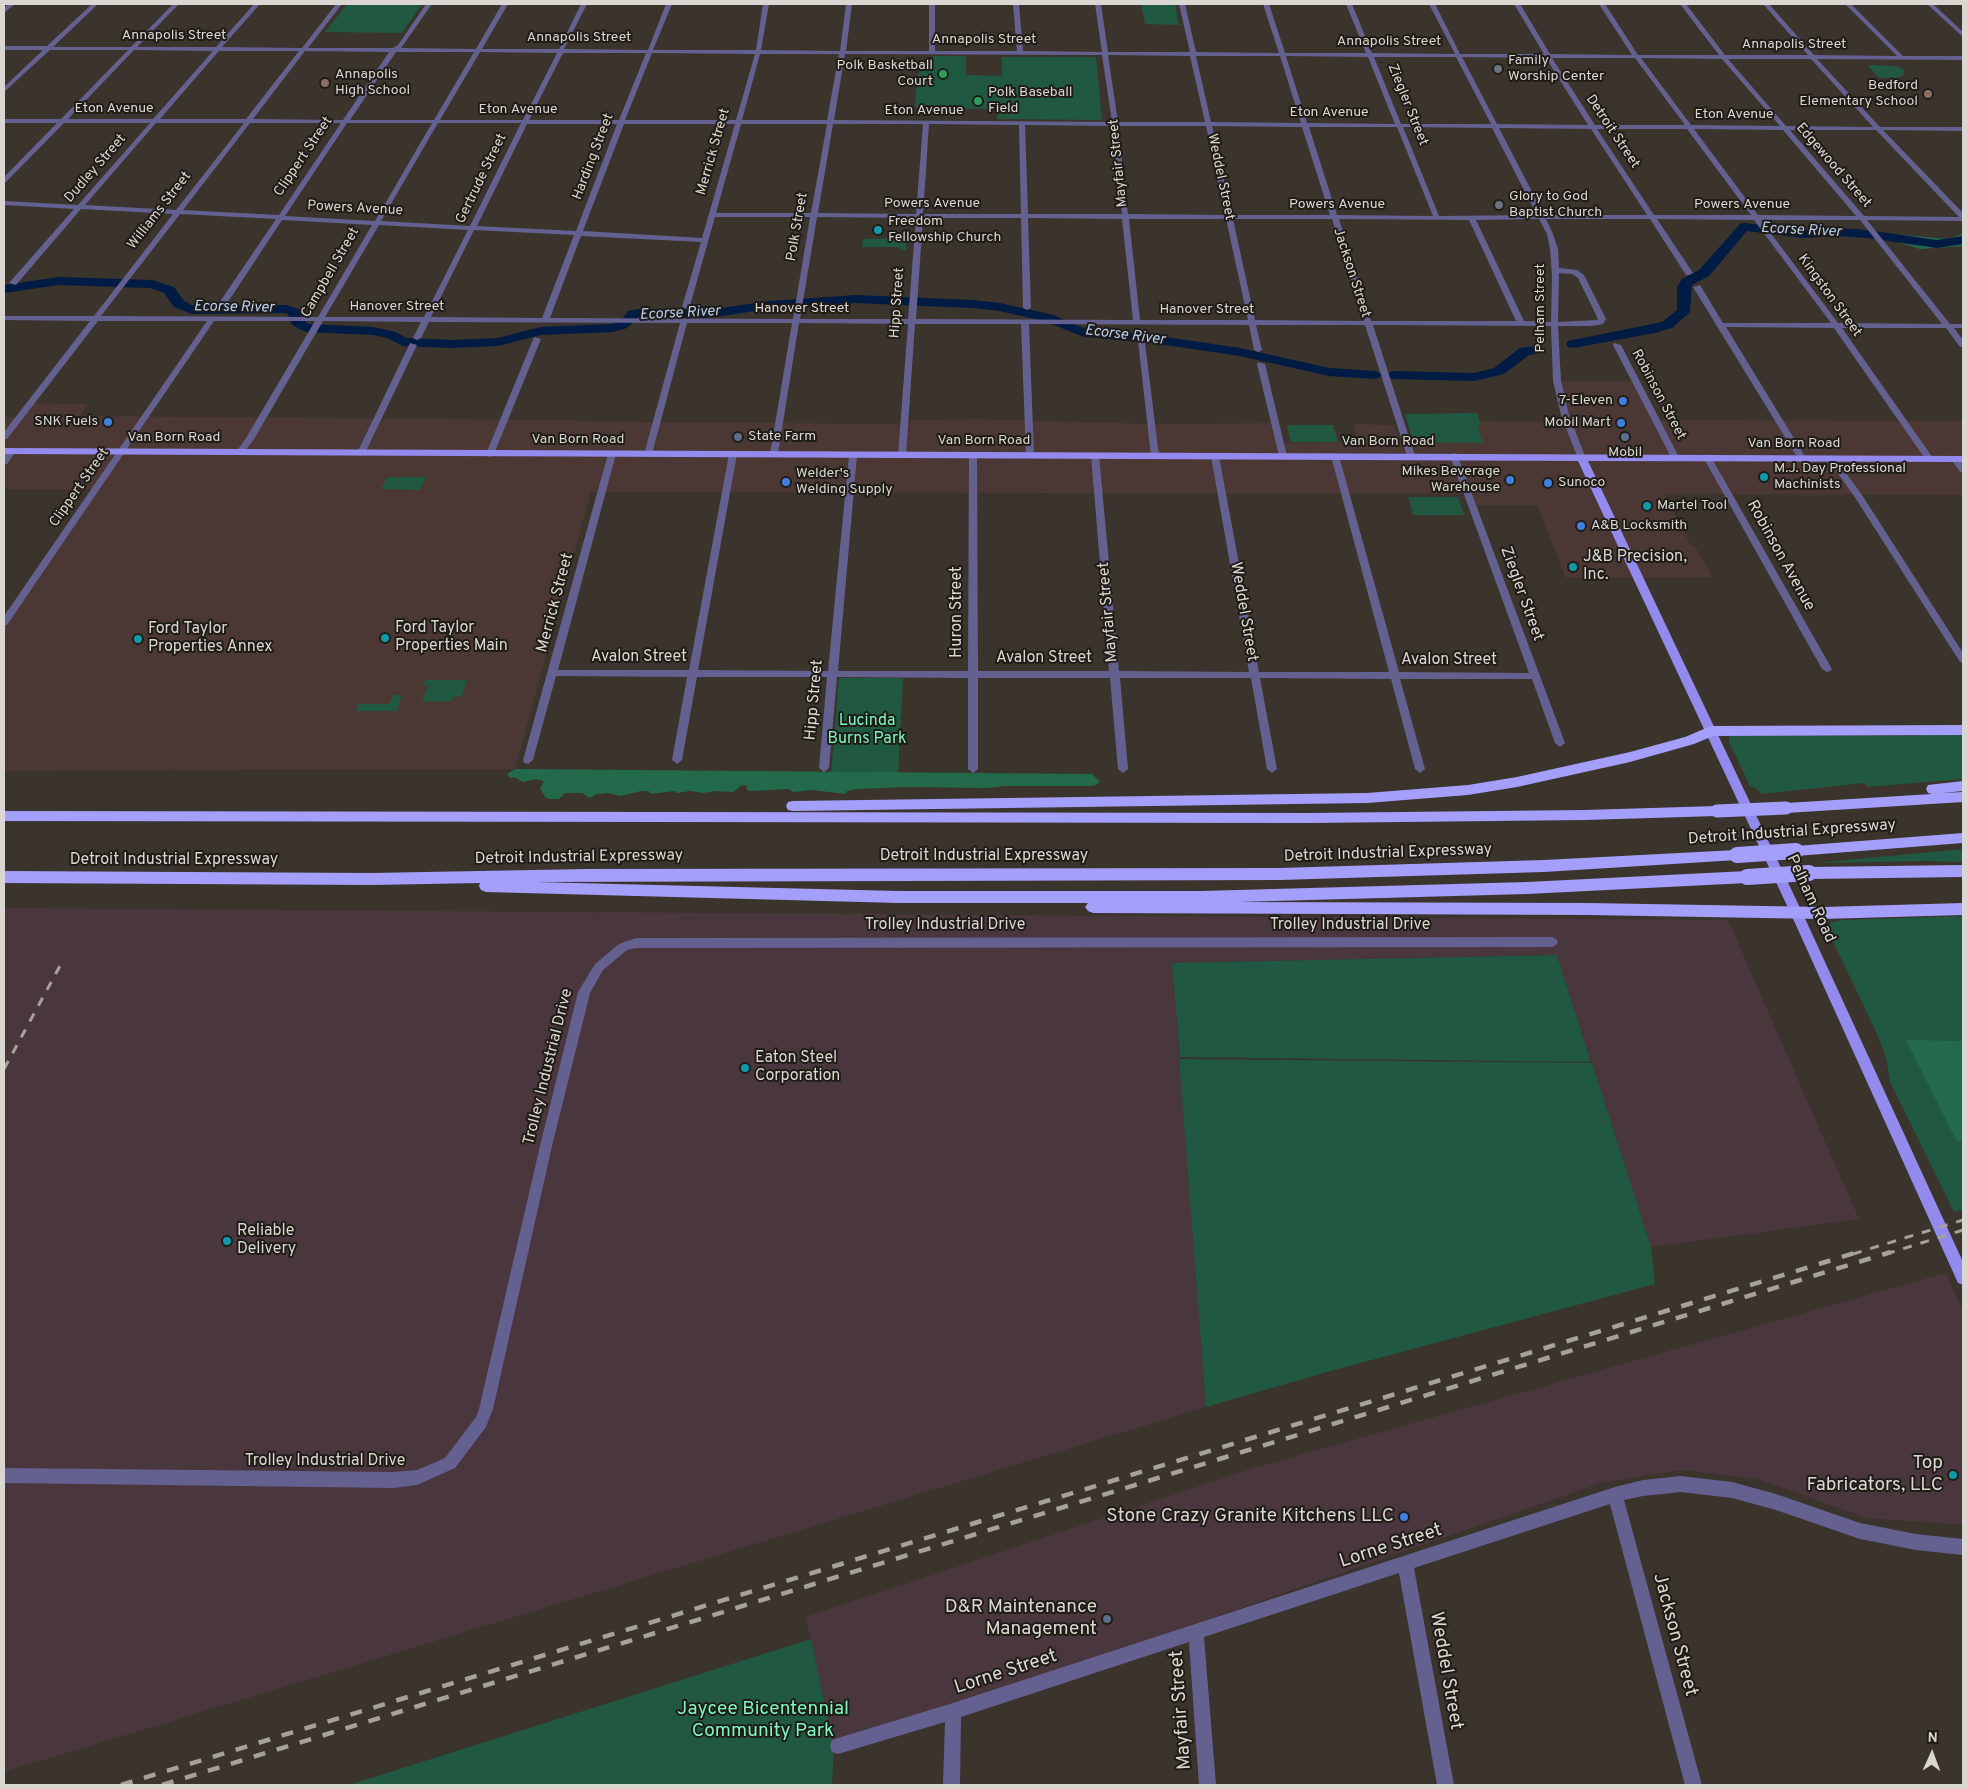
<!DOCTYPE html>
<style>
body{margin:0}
#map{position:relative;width:1967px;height:1789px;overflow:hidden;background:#3a342c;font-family:Overpass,sans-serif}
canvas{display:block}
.frame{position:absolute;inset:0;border:5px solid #dad6d1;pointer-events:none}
.north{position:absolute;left:1907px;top:1729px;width:50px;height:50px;-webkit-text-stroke:4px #1f1c18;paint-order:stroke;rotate:2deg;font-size:14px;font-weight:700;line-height:20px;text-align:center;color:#dad6d1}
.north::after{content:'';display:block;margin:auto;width:18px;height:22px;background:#dad6d1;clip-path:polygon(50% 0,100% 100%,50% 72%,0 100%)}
</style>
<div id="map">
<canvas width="1967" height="1789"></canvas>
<div class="frame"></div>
<div class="north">N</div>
</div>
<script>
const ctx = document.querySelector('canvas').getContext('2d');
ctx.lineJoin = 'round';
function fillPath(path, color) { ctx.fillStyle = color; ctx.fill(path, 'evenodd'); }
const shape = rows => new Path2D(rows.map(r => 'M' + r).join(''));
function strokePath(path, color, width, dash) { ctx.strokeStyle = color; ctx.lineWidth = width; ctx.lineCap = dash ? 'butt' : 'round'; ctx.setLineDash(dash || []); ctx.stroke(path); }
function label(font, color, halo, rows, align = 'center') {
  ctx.font = font + ' Overpass,sans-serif'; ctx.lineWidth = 4; ctx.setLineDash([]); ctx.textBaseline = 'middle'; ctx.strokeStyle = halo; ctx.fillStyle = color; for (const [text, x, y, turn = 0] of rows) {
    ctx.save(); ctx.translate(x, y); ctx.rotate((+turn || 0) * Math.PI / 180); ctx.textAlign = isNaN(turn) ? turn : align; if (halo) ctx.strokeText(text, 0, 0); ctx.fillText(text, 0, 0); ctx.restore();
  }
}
const commercial = shape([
 [1557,381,1636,381,1656,420,1963,421,1963,495,1665,494,1691,546,1695,546,1712,577,1566,578,1537,505,1473,505,1468,494,591,492,515,769,4,771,4,619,94,490,4,489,4,417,19,417,29,403,88,404,80,416,577,420,580,421,645,422,899,424,917,420,974,419,1151,424,1276,423,1281,443,1358,442,1353,424,1394,425,1399,442,1482,442,1477,425,1481,425,1480,421,1567,422]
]);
const industrial = shape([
 [4,908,1728,920,1859,1219,1651,1247,1557,955,1172,963,1206,1407,4,1772],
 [1946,1273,1963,1311,1963,1525,1867,1518,1757,1479,1684,1470,1604,1482,834,1749,806,1617,1257,1467]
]);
const green = shape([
 [347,4,422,4,402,33,325,32],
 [1141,4,1175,4,1179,25,1145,24],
 [933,56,966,56,966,75,1002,76,1002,57,1096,57,1102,120,997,119,997,109,915,108,917,77,922,69,932,64],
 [1872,65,1896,66,1903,69,1905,74,1897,78,1879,78,1868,66],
 [907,238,906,250,900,250,900,247,862,247,863,239],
 [1477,413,1481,425,1477,425,1483,443,1413,442,1405,414],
 [1287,425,1333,425,1338,442,1291,442],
 [387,477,426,477,420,490,381,489],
 [1408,497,1458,497,1464,515,1413,515],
 [839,678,903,678,898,774,831,774],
 [426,680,466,680,467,681,462,696,454,697,451,701,422,702,428,685,423,685],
 [393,695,402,695,397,711,356,711,358,704,389,704],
 [1963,732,1963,779,1868,787,1864,783,1762,794,1757,789,1750,786,1729,742,1729,736,1911,736],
 [1963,849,1963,862,1928,861,1816,863],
 [1963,916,1963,1209,1954,1212,1890,1082,1886,1057,1878,1036,1828,931,1831,923,1841,920],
 [1557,955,1591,1062,1180,1057,1172,963],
 [1179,1059,1592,1063,1651,1247,1655,1284,1327,1372,1206,1407],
 [811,1639,834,1749,832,1785,349,1785]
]);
const forest = shape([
 [1882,233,1947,239,1963,234,1963,246,1920,249,1885,238],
 [515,769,1092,774,1099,781,1098,784,1092,786,1004,786,987,788,908,787,857,789,847,791,846,794,812,790,793,792,789,789,750,791,747,790,747,786,742,785,733,792,716,791,703,793,690,791,677,793,674,791,650,794,649,791,641,791,621,796,608,793,597,794,590,798,582,793,565,793,559,799,550,799,546,798,540,789,544,781,536,779,523,782,514,777,510,778,507,774],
 [1906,1040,1963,1041,1963,1141,1958,1141,1955,1138]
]);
const river = shape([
 [1744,223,1804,230,1838,228,1867,230,1937,240,1963,236,1963,244,1937,248,1867,238,1838,236,1804,238,1747,231,1709,276,1692,285,1690,312,1672,328,1655,333,1573,348,1568,347,1566,344,1568,341,1662,322,1677,310,1677,287,1682,279,1699,270,1740,224,1744,223],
 [59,277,152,280,174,287,184,301,194,306,286,305,299,309,303,320,309,324,373,327,396,332,406,338,451,340,498,338,541,327,612,324,623,318,628,311,639,309,707,310,770,301,856,295,972,300,1000,303,1053,315,1086,329,1145,334,1240,348,1329,368,1376,371,1383,375,1376,379,1329,376,1240,356,1145,342,1084,337,1044,321,1000,311,972,308,856,303,770,309,707,318,639,317,627,328,613,332,541,335,498,346,451,348,403,346,387,338,373,335,306,332,292,325,288,314,284,313,192,314,174,307,164,293,150,288,59,285,4,293,4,285,59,277],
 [1536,346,1541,347,1543,350,1541,353,1529,355,1504,374,1474,381,1392,379,1385,375,1392,371,1474,373,1494,368,1520,348,1536,346]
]);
const minor = shape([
 [9,4,15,4,4,13,4,8,9,4],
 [92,4,98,4,53,47,131,47,173,4,179,4,137,47,216,47,254,4,260,4,222,47,302,48,336,4,342,4,308,48,393,48,398,45,426,4,432,4,401,48,476,49,502,4,508,4,482,49,559,49,581,4,587,4,564,49,648,50,666,4,672,4,653,50,756,50,763,4,769,4,761,50,840,51,846,4,852,4,846,51,929,51,929,4,935,4,935,51,1017,51,1013,4,1019,4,1023,51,1102,52,1095,4,1101,4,1108,52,1190,52,1179,4,1185,4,1196,52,1279,53,1263,4,1269,4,1285,53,1366,53,1346,4,1352,4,1372,53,1455,54,1429,4,1435,4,1460,54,1544,54,1514,4,1520,4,1550,54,1632,55,1599,4,1605,4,1638,55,1719,55,1680,4,1686,4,1725,55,1808,55,1763,4,1769,4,1814,55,1897,56,1845,4,1851,4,1903,56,1963,56,1963,60,1817,59,1880,127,1963,127,1963,131,1883,130,1963,213,1963,221,1867,220,1950,324,1963,324,1963,328,1954,328,1963,340,1963,347,1960,347,1946,328,1842,328,1933,458,1929,461,1926,460,1834,328,1726,327,1806,458,1805,460,1799,460,1693,287,1700,285,1723,323,1831,323,1754,220,1657,219,1693,273,1689,275,1686,275,1650,219,1546,219,1553,234,1558,249,1559,268,1577,270,1584,275,1606,319,1603,324,1592,326,1558,326,1561,381,1569,415,1585,456,1581,459,1577,456,1561,415,1553,381,1551,326,1373,325,1415,456,1411,459,1407,456,1365,325,1256,325,1262,350,1258,352,1254,350,1249,325,1029,324,1034,455,1030,458,1026,455,1021,324,915,324,906,455,902,458,898,455,908,324,799,323,778,454,774,457,770,454,792,323,687,323,652,454,648,457,644,454,680,323,429,322,421,338,417,340,413,338,421,322,323,321,254,439,243,454,240,455,236,452,246,438,315,321,214,321,7,625,4,626,4,616,207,321,98,321,7,439,4,439,4,432,90,321,4,320,4,316,94,316,173,214,81,209,16,285,9,283,74,209,4,205,4,201,78,205,150,123,64,123,6,182,4,183,4,177,57,123,4,123,4,119,61,119,128,50,50,50,4,92,4,87,43,50,4,50,4,46,47,46,92,4],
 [134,50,213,51,153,119,68,119,134,50],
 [219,51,299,51,246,119,160,119,219,51],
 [305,51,389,52,343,120,253,119,305,51],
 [396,52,474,52,434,120,350,120,396,52],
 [480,52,557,53,523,120,440,120,480,52],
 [563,53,646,53,619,120,529,120,563,53],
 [652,53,755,54,736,120,625,120,652,53],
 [760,54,839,54,827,120,742,120,760,54],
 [845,54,1102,55,1112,122,834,120,845,54],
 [1108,55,1190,56,1205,122,1118,122,1108,55],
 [1196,56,1280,56,1301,123,1211,122,1196,56],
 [1286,56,1368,57,1395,124,1307,123,1286,56],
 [1374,57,1456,57,1491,124,1401,124,1374,57],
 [1462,57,1546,58,1588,125,1497,124,1462,57],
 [1552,58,1635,58,1685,125,1595,125,1552,58],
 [1641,58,1722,59,1780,126,1691,125,1641,58],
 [1728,59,1811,59,1873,127,1786,126,1728,59],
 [156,123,244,123,176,210,85,205,156,123],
 [250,123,341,123,279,215,183,210,250,123],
 [347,123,432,123,375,221,285,216,347,123],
 [438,123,521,123,470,226,381,221,438,123],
 [527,124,617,124,576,231,477,226,527,124],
 [624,124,735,124,702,238,583,231,624,124],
 [741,124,827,124,811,213,716,213,741,124],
 [833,124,923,124,916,214,818,213,833,124],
 [929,124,1019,125,1021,214,923,214,929,124],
 [1025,125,1112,126,1122,214,1028,214,1025,125],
 [1118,126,1206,126,1225,215,1128,214,1118,126],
 [1212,126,1302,127,1330,215,1232,215,1212,126],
 [1309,127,1397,127,1433,216,1337,215,1309,127],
 [1403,127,1492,128,1537,215,1439,216,1403,127],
 [1499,128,1591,129,1647,215,1544,215,1499,128],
 [1597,129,1687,129,1751,215,1654,215,1597,129],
 [1694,129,1783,130,1856,216,1758,215,1694,129],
 [1790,130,1876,130,1959,217,1864,216,1790,130],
 [180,214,276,219,219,303,223,305,226,305,282,220,372,225,318,317,101,316,180,214],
 [715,217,810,217,793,319,550,318,581,236,701,242,682,307,689,309,715,217],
 [817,217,916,218,908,319,800,319,817,217],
 [923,218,1021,218,1023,308,1027,310,1031,308,1028,218,1122,219,1133,320,916,319,923,218],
 [1129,219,1226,219,1248,320,1140,320,1129,219],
 [1233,219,1332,219,1364,321,1255,320,1233,219],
 [1339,219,1469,220,1516,321,1371,321,1339,219],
 [1539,219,1547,234,1550,249,1552,276,1551,322,1524,321,1476,220,1539,219],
 [1761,220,1860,220,1942,324,1838,323,1761,220],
 [379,225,468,230,424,317,325,317,379,225],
 [474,230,574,235,542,318,431,317,474,230],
 [1559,273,1572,274,1578,278,1598,319,1597,320,1558,322,1559,273],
 [1927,4,1933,4,1963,32,1963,37,1927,4],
 [534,337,541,339,494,454,490,457,487,456,486,454,534,337],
 [1138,341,1145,343,1159,456,1155,459,1151,456,1138,341],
 [410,343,417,345,365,453,361,456,358,455,357,453,410,343],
 [1614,343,1621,345,1679,457,1678,459,1675,460,1671,457,1613,345,1614,343],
 [1258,362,1265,364,1287,456,1286,458,1283,459,1279,456,1257,364,1258,362],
 [12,448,16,451,7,464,4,464,4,456,9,449,12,448],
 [612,451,616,454,558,670,689,670,729,454,733,451,737,454,698,670,828,671,849,455,853,452,857,455,838,671,968,671,969,455,973,452,977,455,978,671,1109,671,1091,455,1095,452,1099,455,1119,671,1249,672,1211,456,1215,453,1219,456,1259,672,1389,672,1331,456,1335,453,1339,456,1399,672,1529,673,1450,456,1454,453,1457,454,1565,743,1560,747,1555,743,1532,679,1400,679,1425,769,1420,773,1415,769,1391,679,1260,678,1277,769,1272,773,1267,769,1251,678,1120,678,1128,769,1123,773,1118,769,1110,678,978,678,978,769,973,773,968,769,968,678,837,677,829,768,824,772,819,768,827,677,697,677,682,760,677,764,672,760,687,677,556,676,533,760,528,764,524,763,523,760,608,454,612,451],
 [1707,454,1711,457,1832,669,1830,671,1827,672,1822,669,1703,457,1707,454],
 [1831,455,1834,456,1864,498,1963,653,1963,663,1960,662,1856,499,1827,458,1831,455],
 [1955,456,1958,457,1963,464,1963,472,1960,472,1951,459,1955,456],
 [1552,937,1556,939,1558,942,1556,945,1552,947,636,948,627,950,603,970,590,993,552,1146,493,1409,486,1427,455,1468,417,1485,393,1488,4,1483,4,1468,393,1472,417,1470,445,1458,476,1417,479,1409,540,1146,578,992,595,964,619,944,636,938,1552,937],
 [1681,1476,1732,1482,1776,1494,1860,1523,1916,1534,1963,1539,1963,1555,1916,1550,1860,1539,1776,1510,1732,1498,1681,1492,1643,1496,1624,1500,1702,1785,1685,1785,1610,1504,1414,1568,1454,1785,1437,1785,1399,1573,1204,1637,1216,1785,1199,1785,1189,1642,961,1717,960,1785,943,1785,945,1722,838,1754,832,1752,830,1746,832,1740,838,1738,953,1703,1615,1487,1643,1480,1681,1476]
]);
const major = shape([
 [4,448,1963,456,1963,462,1588,461,1802,912,1963,1262,1963,1285,1958,1283,1790,912,1578,461,4,454,4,448]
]);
const highway = shape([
 [1963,725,1963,735,1713,736,1694,744,1630,762,1517,787,1468,795,1367,803,793,811,788,810,786,806,788,802,793,801,1367,793,1468,785,1517,777,1630,752,1685,737,1711,726,1963,725],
 [1963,781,1963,791,1942,793,1963,792,1963,802,1786,813,1781,812,1779,808,1781,804,1786,803,1932,794,1928,793,1926,789,1928,785,1963,781],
 [1717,806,1722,807,1724,811,1722,815,1717,816,1585,820,1310,823,4,821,4,811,1310,813,1585,810,1717,806],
 [1963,833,1963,843,1796,856,1791,855,1789,851,1791,847,1796,846,1963,833],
 [1737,850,1742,851,1744,855,1742,859,1737,860,1544,872,1280,880,535,882,899,891,1201,891,1527,882,1747,871,1752,873,1754,877,1752,881,1747,883,1527,894,1237,902,1588,903,1822,907,1963,903,1963,915,1822,919,1588,915,1093,913,1088,911,1085,907,1088,903,899,903,486,892,481,890,479,886,480,883,372,885,4,883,4,871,372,873,587,869,1280,868,1544,860,1737,850],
 [1963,865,1963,877,1809,879,1804,877,1802,873,1804,869,1809,867,1963,865]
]);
const railFar1 = shape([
 [4,1069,61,964],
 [1853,1254,1963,1220],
 [1886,1254,1963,1230]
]);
const rail = shape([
 [121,1785,1858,1252],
 [162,1785,1891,1252]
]);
const highwayBridgeFar1 = shape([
 [1717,811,1786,808]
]);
const highwayBridge = shape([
 [1737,855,1796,851],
 [1747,877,1809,873]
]);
const markers = [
 [1498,69,5,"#6b7280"],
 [943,74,5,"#2e9e5b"],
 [325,83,5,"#8d6e63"],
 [1928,94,5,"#8d6e63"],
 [978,101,5,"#2e9e5b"],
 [1499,205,5,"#6b7280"],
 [878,230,5,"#0f9aa8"],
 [1623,401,5,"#3f7fe0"],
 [108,422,5,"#3f7fe0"],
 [1621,423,5,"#3f7fe0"],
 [738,437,5,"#5c6f8a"],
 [1625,437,5,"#5c6f8a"],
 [1764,477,5,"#0f9aa8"],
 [1510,480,5,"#3f7fe0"],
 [786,482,5,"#3f7fe0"],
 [1548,483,5,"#3f7fe0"],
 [1647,506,5,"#0f9aa8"],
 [1581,526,5,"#3f7fe0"],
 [1573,567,5,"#0f9aa8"],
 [385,638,5,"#0f9aa8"],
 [138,639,5,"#0f9aa8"],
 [745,1068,5,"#0f9aa8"],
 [227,1241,5,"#0f9aa8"],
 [1953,1475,5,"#0f9aa8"],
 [1404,1517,5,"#3f7fe0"],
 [1107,1619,5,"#5c6f8a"]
];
const farStreetnames = [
 ["Annapolis Street",174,36],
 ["Annapolis Street",579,38],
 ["Annapolis Street",984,40],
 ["Annapolis Street",1389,42],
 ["Annapolis Street",1794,45],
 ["Ziegler Street",1407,105,68],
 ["Eton Avenue",114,109],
 ["Eton Avenue",518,110],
 ["Eton Avenue",924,111],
 ["Eton Avenue",1329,113],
 ["Eton Avenue",1734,115],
 ["Detroit Street",1612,132,56],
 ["Merrick Street",714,152,-74],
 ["Clippert Street",304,157,-56],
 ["Harding Street",594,157,-69],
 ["Mayfair Street",1119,163,-96],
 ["Edgewood Street",1833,166,49],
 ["Dudley Street",96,169,-49],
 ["Weddel Street",1220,177,78],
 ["Gertrude Street",482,179,-64],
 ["Powers Avenue",932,204],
 ["Powers Avenue",1337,205],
 ["Powers Avenue",1742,205],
 ["Powers Avenue",355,209,3],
 ["Williams Street",160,211,-52],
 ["Polk Street",798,227,-80],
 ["Campbell Street",331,273,-60],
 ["Jackson Street",1351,273,72],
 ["Kingston Street",1829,296,54],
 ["Hipp Street",898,303,-86],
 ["Hanover Street",397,307],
 ["Pelham Street",1541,308,-90],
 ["Hanover Street",802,309],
 ["Hanover Street",1207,310],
 ["Robinson Street",1658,395,62],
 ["Van Born Road",174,438],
 ["Van Born Road",578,440],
 ["Van Born Road",984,441],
 ["Van Born Road",1388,442],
 ["Van Born Road",1794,444],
 ["Clippert Street",80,488,-55]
];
const farPoinames = [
 ["Family",1508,61],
 ["Worship Center",1508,77],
 ["Polk Basketball",933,66,"right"],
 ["Court",933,82,"right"],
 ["Annapolis",335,75],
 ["High School",335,91],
 ["Bedford",1918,86,"right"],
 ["Elementary School",1918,102,"right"],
 ["Polk Baseball",988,93],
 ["Field",988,109],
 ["Glory to God",1509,197],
 ["Baptist Church",1509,213],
 ["Freedom",888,222],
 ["Fellowship Church",888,238],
 ["7-Eleven",1613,401,"right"],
 ["SNK Fuels",98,422,"right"],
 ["Mobil Mart",1611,423,"right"],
 ["State Farm",748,437],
 ["Mobil",1625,453,"center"],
 ["M.J. Day Professional",1774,469],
 ["Machinists",1774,485],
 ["Mikes Beverage",1500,472,"right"],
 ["Warehouse",1500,488,"right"],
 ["Welder's",796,474],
 ["Welding Supply",796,490],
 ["Sunoco",1558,483],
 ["Martel Tool",1657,506],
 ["A&B Locksmith",1591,526]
];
const farWaternames = [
 ["Ecorse River",1801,231,3],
 ["Ecorse River",234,308,1],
 ["Ecorse River",680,314,-3],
 ["Ecorse River",1125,336,7]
];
const streetNames = [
 ["Robinson Avenue",1780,556,61],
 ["Ziegler Street",1521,594,70],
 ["Merrick Street",556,603,-75],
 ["Huron Street",958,612,-90],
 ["Mayfair Street",1109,612,-95],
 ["Weddel Street",1243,612,80],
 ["Avalon Street",639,658],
 ["Avalon Street",1044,659],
 ["Avalon Street",1449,661],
 ["Hipp Street",815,700,-85],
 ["Detroit Industrial Expressway",1792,833,-4],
 ["Detroit Industrial Expressway",1388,854,-2],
 ["Detroit Industrial Expressway",984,857],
 ["Detroit Industrial Expressway",579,858,-1],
 ["Detroit Industrial Expressway",174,861],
 ["Pelham Road",1810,899,65],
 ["Trolley Industrial Drive",945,926],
 ["Trolley Industrial Drive",1350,926],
 ["Trolley Industrial Drive",549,1067,-76],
 ["Trolley Industrial Drive",325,1462]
];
const poiNames = [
 ["J&B Precision,",1583,558],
 ["Inc.",1583,576],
 ["Ford Taylor",395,629],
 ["Properties Main",395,647],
 ["Ford Taylor",148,630],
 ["Properties Annex",148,648],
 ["Eaton Steel",755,1059],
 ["Corporation",755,1077],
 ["Reliable",237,1232],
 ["Delivery",237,1250]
];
const parkNames = [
 ["Lucinda",867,722],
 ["Burns Park",867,740]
];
const nearPoinames = [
 ["Top",1943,1464],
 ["Fabricators, LLC",1943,1486],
 ["Stone Crazy Granite Kitchens LLC",1394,1517],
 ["D&R Maintenance",1097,1608],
 ["Management",1097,1630]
];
const nearStreetnames = [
 ["Lorne Street",1391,1547,-18],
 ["Jackson Street",1674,1635,75],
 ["Weddel Street",1445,1671,80],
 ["Lorne Street",1006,1673,-18],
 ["Mayfair Street",1182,1710,-94]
];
const nearParknames = [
 ["Jaycee Bicentennial",763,1710],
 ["Community Park",763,1732]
];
fillPath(commercial, '#4b3733');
fillPath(industrial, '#4a363d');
fillPath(green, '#215841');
fillPath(forest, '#236a4d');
fillPath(river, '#001b44');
fillPath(minor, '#646191');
fillPath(major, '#928aec');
fillPath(highway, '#a59ffc');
strokePath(railFar1, '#a5a19b', 3, [9, 9]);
strokePath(rail, '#a5a19b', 4.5, [12, 12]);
strokePath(highwayBridgeFar1, '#a59ffc', 13);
strokePath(highwayBridge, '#a59ffc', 16);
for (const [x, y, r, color] of markers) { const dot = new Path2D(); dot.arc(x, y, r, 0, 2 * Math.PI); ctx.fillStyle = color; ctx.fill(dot); strokePath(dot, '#1f1c18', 2); }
label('14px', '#dad6d1', '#1f1c18', farStreetnames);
label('14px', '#dad6d1', '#1f1c18', farPoinames, 'left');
label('italic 15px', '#b7cef1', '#1f1c18', farWaternames);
label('16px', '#dad6d1', '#1f1c18', streetNames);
label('16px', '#dad6d1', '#1f1c18', poiNames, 'left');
label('16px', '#7cf7c1', '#1f1c18', parkNames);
label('19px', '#dad6d1', '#1f1c18', nearPoinames, 'right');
label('19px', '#dad6d1', '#1f1c18', nearStreetnames);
label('19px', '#7cf7c1', '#1f1c18', nearParknames);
</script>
